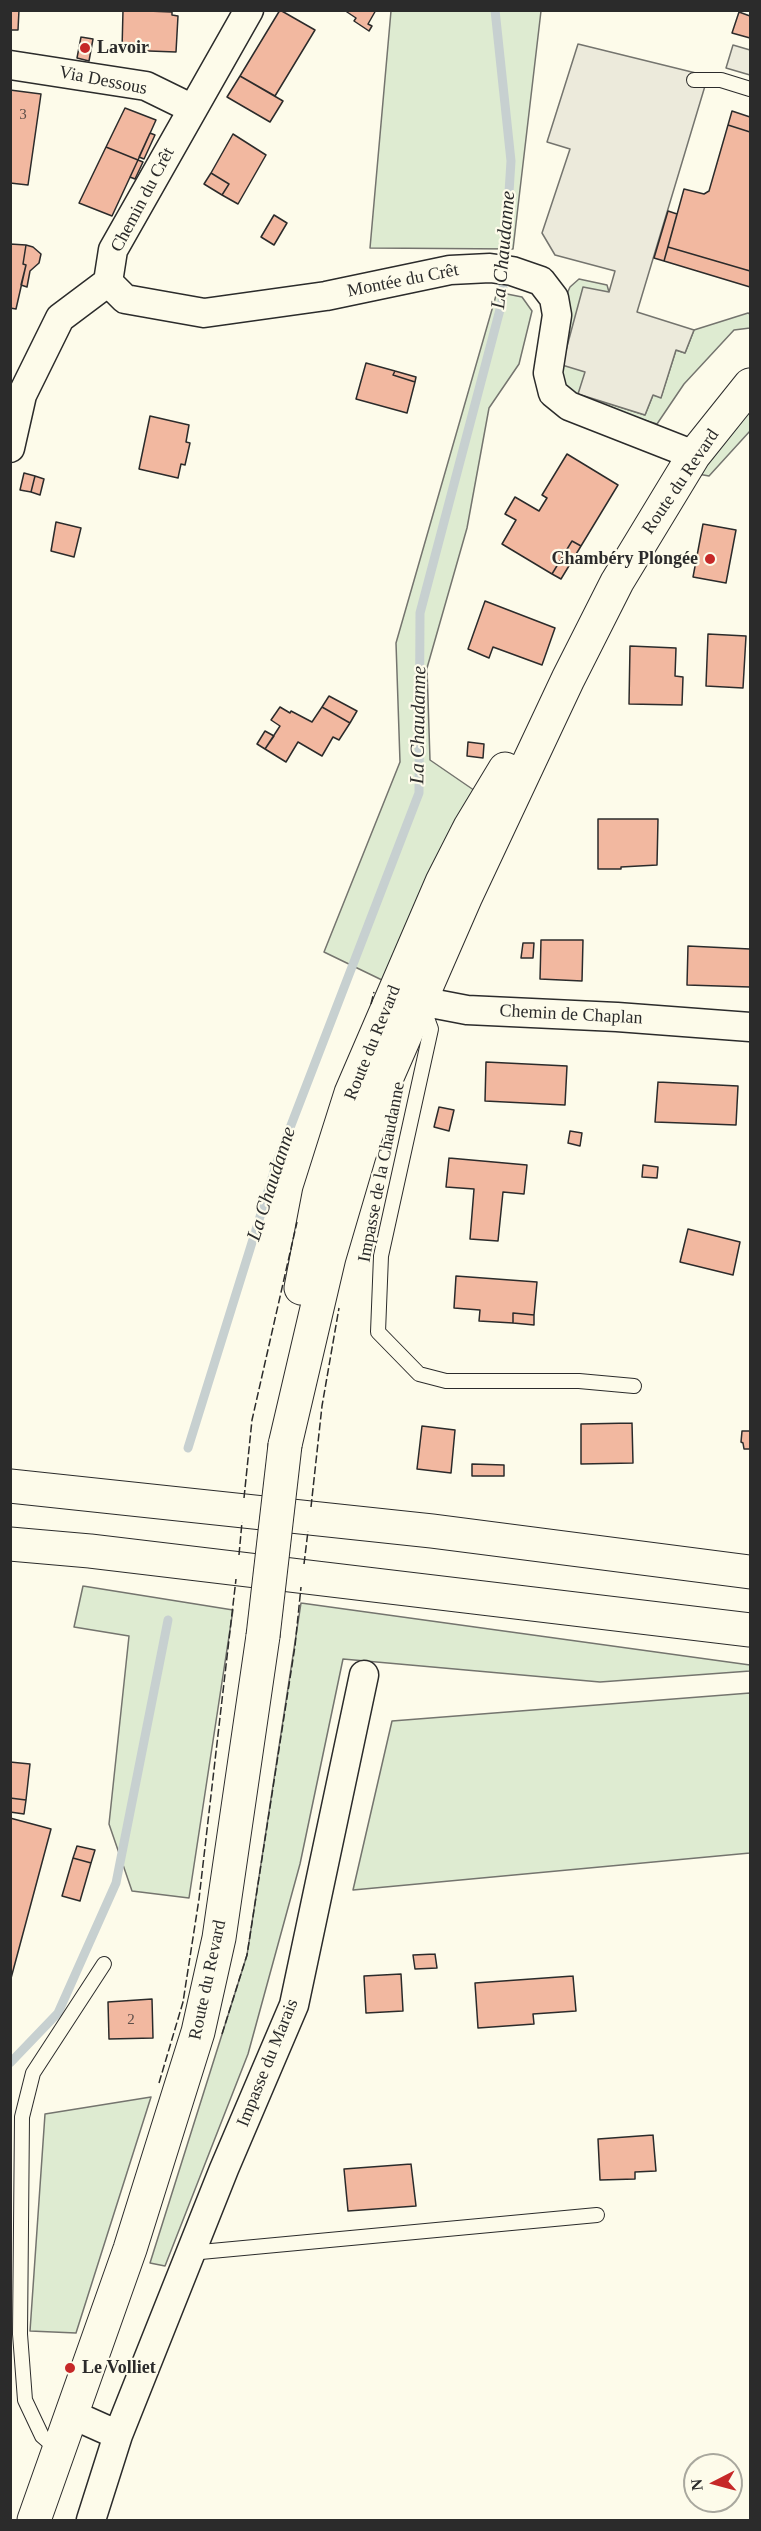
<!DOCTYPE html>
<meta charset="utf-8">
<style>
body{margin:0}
#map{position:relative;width:761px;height:2531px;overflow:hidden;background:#fdfbea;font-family:Georgia,serif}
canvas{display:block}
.frame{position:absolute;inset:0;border:12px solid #2b2b2b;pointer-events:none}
.north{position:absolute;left:683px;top:2453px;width:60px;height:60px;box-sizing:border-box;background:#fdfbea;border:2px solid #a9a89e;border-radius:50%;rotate:264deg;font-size:16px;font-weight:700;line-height:24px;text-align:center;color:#2b2b2b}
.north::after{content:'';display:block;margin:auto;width:21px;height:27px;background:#c62828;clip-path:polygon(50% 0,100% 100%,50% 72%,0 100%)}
</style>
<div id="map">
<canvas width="761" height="2531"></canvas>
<div class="frame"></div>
<div class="north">N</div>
</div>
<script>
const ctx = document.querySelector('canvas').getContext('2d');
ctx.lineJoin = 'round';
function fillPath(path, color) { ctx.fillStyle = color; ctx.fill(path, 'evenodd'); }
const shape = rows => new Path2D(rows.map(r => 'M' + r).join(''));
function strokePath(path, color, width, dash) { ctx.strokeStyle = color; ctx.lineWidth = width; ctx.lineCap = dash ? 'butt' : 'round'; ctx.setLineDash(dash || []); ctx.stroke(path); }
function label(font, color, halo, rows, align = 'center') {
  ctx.font = font + ' Georgia,serif'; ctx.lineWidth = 4.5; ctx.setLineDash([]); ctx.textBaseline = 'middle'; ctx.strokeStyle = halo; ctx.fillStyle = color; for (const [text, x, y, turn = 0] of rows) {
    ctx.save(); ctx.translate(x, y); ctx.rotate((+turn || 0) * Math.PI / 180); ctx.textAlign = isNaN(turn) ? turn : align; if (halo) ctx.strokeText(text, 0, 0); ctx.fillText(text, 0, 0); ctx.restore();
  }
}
const green = shape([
 [391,11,541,11,513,249,370,248,391,11],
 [579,279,607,285,609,292,579,394,645,415,653,395,661,397,676,350,685,353,694,330,748,313,750,314,750,328,734,330,684,384,657,424,576,399,563,386,555,366,565,298,570,287,579,279],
 [497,292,522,297,532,311,519,364,489,408,467,528,427,668,430,760,481,795,384,981,324,952,400,762,396,643,497,292],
 [750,412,750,431,709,476,698,474,743,413,750,412],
 [83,1586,233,1610,189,1898,132,1891,109,1824,129,1636,74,1627,83,1586],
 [301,1603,750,1665,750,1671,600,1682,343,1659,300,1864,248,2054,165,2266,150,2263,247,1955,301,1603],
 [750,1693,750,1853,353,1890,392,1721,750,1693],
 [151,2097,76,2333,30,2331,45,2114,151,2097]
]);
const parking = shape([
 [578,44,708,76,637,312,694,330,685,353,676,350,661,398,653,395,645,415,578,394,585,372,562,365,583,287,609,292,615,271,555,255,542,233,570,149,547,142,578,44],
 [733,45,750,50,750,75,726,68,733,45]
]);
const stream = shape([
 [188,1448,278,1159,419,793,420,613,502,302,511,161,495,10],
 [10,2063,58,2013,116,1883,168,1620]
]);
const building = shape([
 [10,10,19,10,18,30,10,30,10,10],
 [123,10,172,12,172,15,178,16,176,52,122,50,123,10],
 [280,10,315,30,275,96,240,76,280,10],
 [344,10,376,10,368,24,372,26,369,31,354,21,356,18,344,10],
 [739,12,750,16,750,38,732,33,739,12],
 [81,37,93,39,89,61,77,58,81,37],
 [240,76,283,101,270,122,227,97,240,76],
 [10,90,41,94,28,185,10,183,10,90],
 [125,108,156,120,138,160,106,147,125,108],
 [732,111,750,117,750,132,728,125,732,111],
 [728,125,750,132,750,271,668,247,684,189,704,194,709,191,728,125],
 [150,133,155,135,144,159,139,157,150,133],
 [233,134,266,155,238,204,222,195,229,184,211,173,233,134],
 [106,147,138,160,112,216,79,203,106,147],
 [138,160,143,162,135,179,130,177,138,160],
 [211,173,229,184,222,195,204,184,211,173],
 [668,211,677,214,664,261,654,258,668,211],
 [274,215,287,223,274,245,261,237,274,215],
 [10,244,26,245,23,264,26,265,16,309,10,308,10,244],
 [26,245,33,247,41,254,39,263,30,271,27,287,21,285,26,265,23,264,26,245],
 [668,247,750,271,750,287,664,261,668,247],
 [366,363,395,371,393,375,415,382,407,413,356,399,366,363],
 [395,371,416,377,415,382,393,375,395,371],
 [150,416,189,425,186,442,190,443,185,465,181,464,178,478,139,469,150,416],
 [567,454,618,485,581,546,572,541,552,574,502,544,516,520,505,514,515,497,539,511,547,498,542,495,567,454],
 [24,473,35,476,31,492,20,490,24,473],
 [35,476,44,479,40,495,31,492,35,476],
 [56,522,81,528,74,557,51,551,56,522],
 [703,524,736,530,726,583,693,577,703,524],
 [572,541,581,546,561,579,552,574,572,541],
 [485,601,555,628,542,665,493,647,489,658,468,649,485,601],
 [708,634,746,636,743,688,706,686,708,634],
 [630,646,676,648,675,676,683,677,682,705,629,704,630,646],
 [329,696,357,711,350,723,322,707,329,696],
 [280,707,290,713,291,711,312,722,322,707,350,723,339,740,333,737,322,756,298,742,286,762,265,749,280,726,271,720,280,707],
 [265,731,274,736,265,749,257,744,265,731],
 [468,742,484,744,483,758,467,756,468,742],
 [598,819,658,819,657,865,621,867,621,869,598,869,598,819],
 [541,940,583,940,582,981,540,979,541,940],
 [523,943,534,943,533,958,521,958,523,943],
 [688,946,750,949,750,987,687,985,688,946],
 [486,1062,567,1066,565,1105,485,1101,486,1062],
 [658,1082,738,1086,736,1125,655,1122,658,1082],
 [439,1107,454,1110,449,1131,434,1127,439,1107],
 [570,1131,582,1133,580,1146,568,1143,570,1131],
 [449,1158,527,1165,524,1194,503,1192,498,1241,470,1239,474,1189,446,1187,449,1158],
 [643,1165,658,1167,657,1178,642,1177,643,1165],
 [688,1229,740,1242,733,1275,680,1262,688,1229],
 [456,1276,537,1282,534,1315,513,1313,513,1323,479,1321,480,1310,454,1308,456,1276],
 [513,1313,534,1315,534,1325,513,1323,513,1313],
 [632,1423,633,1463,581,1464,581,1424,632,1423],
 [422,1426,455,1430,451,1473,417,1469,422,1426],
 [742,1431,750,1431,750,1449,744,1449,743,1443,741,1442,742,1431],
 [472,1464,504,1465,504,1476,472,1476,472,1464],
 [10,1762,30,1764,26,1800,10,1798,10,1762],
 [10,1798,26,1800,24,1814,10,1812,10,1798],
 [10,1818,51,1829,10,1982,10,1818],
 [77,1846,95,1850,91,1863,73,1858,77,1846],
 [73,1858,91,1863,80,1901,62,1896,73,1858],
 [435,1954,437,1968,415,1969,413,1955,435,1954],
 [401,1974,403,2011,366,2013,364,1976,401,1974],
 [573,1976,576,2011,533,2014,534,2024,478,2028,475,1983,573,1976],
 [152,1999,153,2038,109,2039,108,2002,152,1999],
 [653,2135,656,2171,635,2172,635,2179,600,2180,598,2139,653,2135],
 [411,2164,416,2206,348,2211,344,2169,411,2164]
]);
const lane = shape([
 [694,80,721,80,750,89],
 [423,1007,431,1029,381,1256,378,1332,419,1374,446,1381,579,1381,634,1386],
 [190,2253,597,2215],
 [58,2450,42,2436,25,2400,20,2334,22,2117,33,2073,104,1964]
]);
const street = shape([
 [10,65,146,86,193,109],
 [108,282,125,299,204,313,326,296,450,270,490,268,512,271,541,281,554,298,557,315,548,373,553,393,569,406,694,455],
 [10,448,22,395,60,318,108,282,113,250,249,10],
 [402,992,420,1001,467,1010,617,1017,750,1027],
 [71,2414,118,2435,91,2520],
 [118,2435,224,2169,294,2005,364,1675]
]);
const secondary = shape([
 [301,1288,319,1194,351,1093,442,882,470,827,505,769],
 [285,1445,329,1257,359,1155,384,1084,466,896,568,679,617,582,694,455,750,385],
 [34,2520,130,2249,198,2032,219,1938,263,1636]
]);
const highway = shape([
 [10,1486,432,1531,750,1572],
 [10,1544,90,1551,750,1630]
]);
const secondaryBridge = shape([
 [263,1636,285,1445]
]);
const fence = shape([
 [371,1004,374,992],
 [244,1498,252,1420,297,1222],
 [311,1507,322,1406,339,1308],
 [239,1555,242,1522],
 [304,1564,308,1531],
 [222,2034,247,1955,295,1646,301,1587],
 [159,2083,183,2002,199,1899,236,1579]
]);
const markers = [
 [85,48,6,"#c62828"],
 [710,559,6,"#c62828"],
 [70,2368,6,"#c62828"]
];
const numberNames = [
 ["3",23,115],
 ["2",131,2020]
];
const poiNames = [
 ["Lavoir",97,48],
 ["Chambéry Plongée",698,559,"right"],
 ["Le Volliet",82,2368]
];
const streetNames = [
 ["Via Dessous",103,81,11],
 ["Chemin du Crêt",143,200,-62],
 ["Montée du Crêt",403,281,-11],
 ["Route du Revard",681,482,-56],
 ["Chemin de Chaplan",571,1015,3],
 ["Route du Revard",373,1043,-68],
 ["Impasse de la Chaudanne",382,1172,-79],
 ["Route du Revard",208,1980,-78],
 ["Impasse du Marais",268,2063,-68]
];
const waterNames = [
 ["La Chaudanne",504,250,-85],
 ["La Chaudanne",419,725,-89],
 ["La Chaudanne",272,1184,-72]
];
fillPath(green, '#deebd1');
strokePath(green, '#74746e', 1.5);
fillPath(parking, '#eceadb');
strokePath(parking, '#74746e', 1.5);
strokePath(stream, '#c7d0d0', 9);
fillPath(building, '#f2b8a0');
strokePath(building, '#2b2b2b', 1.5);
strokePath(lane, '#2b2b2b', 16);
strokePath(street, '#2b2b2b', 31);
strokePath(secondary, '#2b2b2b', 35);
strokePath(highway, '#2b2b2b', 35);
strokePath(lane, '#fdfbea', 14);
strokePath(street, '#fdfbea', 28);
strokePath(secondary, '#fdfbea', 33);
strokePath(highway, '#fdfbea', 33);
strokePath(secondaryBridge, '#2b2b2b', 35, []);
strokePath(secondaryBridge, '#fdfbea', 33);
strokePath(fence, '#2b2b2b', 1.5, [8, 3]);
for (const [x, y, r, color] of markers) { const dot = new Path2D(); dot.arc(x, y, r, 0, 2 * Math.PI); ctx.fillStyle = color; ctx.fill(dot); strokePath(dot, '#fdfbea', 2); }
label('15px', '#5d4e48', null, numberNames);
label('bold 18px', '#2b2b2b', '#fdfbea', poiNames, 'left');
label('18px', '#2b2b2b', '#fdfbea', streetNames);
label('italic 20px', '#2b2b2b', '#fdfbea', waterNames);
</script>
